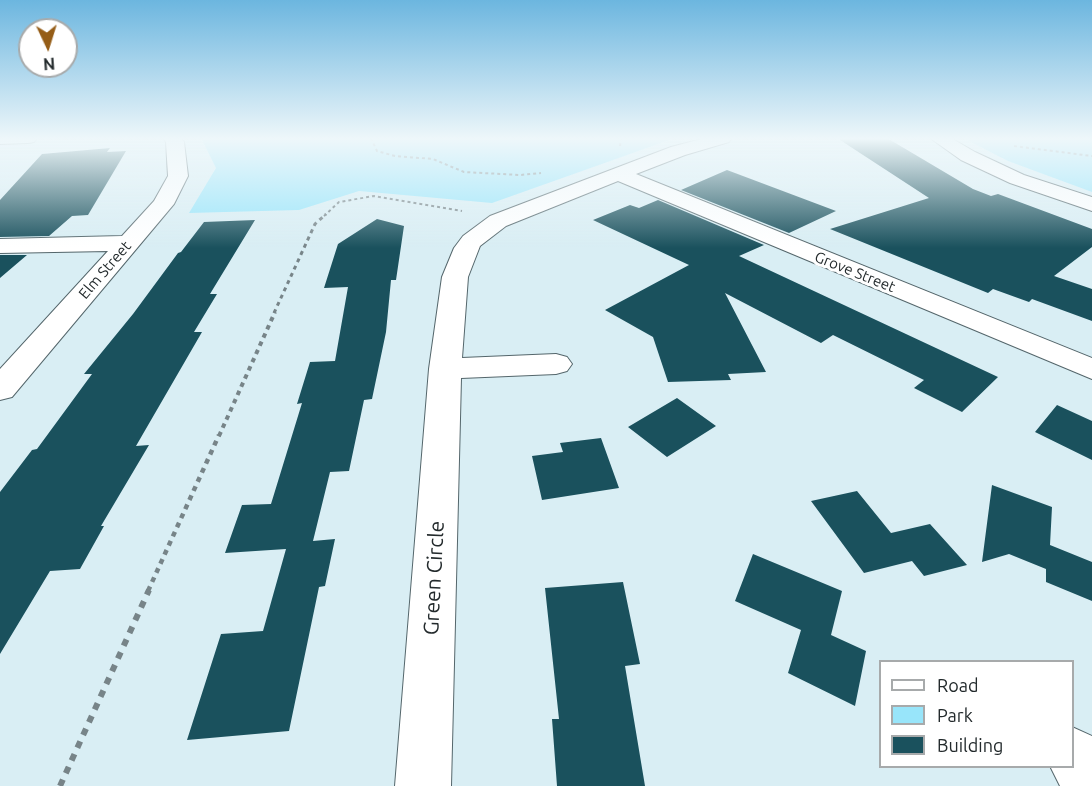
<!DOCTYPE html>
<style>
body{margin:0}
#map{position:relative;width:1092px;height:786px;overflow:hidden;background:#d9eef4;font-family:Ubuntu,sans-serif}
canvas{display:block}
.legend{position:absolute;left:879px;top:660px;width:195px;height:108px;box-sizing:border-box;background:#fff;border:2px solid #a7aaab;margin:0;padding:8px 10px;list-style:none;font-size:18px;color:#232a2c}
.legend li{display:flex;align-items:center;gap:12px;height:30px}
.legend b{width:30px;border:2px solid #a7aaab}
.north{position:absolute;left:18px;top:18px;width:60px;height:60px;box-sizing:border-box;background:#fff;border:2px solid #a7aaab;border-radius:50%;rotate:176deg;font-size:16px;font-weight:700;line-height:24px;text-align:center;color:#232a2c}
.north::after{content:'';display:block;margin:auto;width:21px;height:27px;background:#955d17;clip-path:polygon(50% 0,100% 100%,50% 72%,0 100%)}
</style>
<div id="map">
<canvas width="1092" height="786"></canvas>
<ul class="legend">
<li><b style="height:8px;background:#fff"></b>Road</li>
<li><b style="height:16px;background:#98e5fa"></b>Park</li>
<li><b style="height:16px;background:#1a515d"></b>Building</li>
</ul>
<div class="north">N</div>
</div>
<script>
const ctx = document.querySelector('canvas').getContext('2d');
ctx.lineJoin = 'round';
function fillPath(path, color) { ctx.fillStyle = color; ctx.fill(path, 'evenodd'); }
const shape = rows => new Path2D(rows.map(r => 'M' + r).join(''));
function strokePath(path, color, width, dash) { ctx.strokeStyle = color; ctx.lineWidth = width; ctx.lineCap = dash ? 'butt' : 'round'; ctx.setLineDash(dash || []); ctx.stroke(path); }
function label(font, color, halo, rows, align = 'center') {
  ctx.font = font + ' Ubuntu,sans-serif'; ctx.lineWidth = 6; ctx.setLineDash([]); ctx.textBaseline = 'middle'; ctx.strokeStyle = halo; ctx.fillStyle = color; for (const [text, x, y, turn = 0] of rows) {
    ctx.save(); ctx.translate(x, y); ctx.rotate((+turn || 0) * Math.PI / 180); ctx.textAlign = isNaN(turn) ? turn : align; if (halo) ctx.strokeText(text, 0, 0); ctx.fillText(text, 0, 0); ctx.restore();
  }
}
const green = shape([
 [201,138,675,138,492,203,359,191,299,210,189,213,216,168],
 [963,138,1092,138,1092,192,1008,161]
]);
const building = shape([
 [837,138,887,138,973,189,991,196,998,194,1092,229,1092,247,1054,276,1092,289,1092,321,1032,299,1029,302,993,289,988,293,830,229,929,198],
 [110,148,107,152,126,151,88,215,72,216,49,236,0,237,0,200,42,154],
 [727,170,836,211,789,233,681,190],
 [658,200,764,245,739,256,998,377,962,412,914,388,924,380,833,335,821,343,725,293,766,372,728,374,731,380,668,382,653,337,605,310,689,265,593,220,630,205,639,208],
 [377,219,404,226,396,280,391,280,386,332,372,399,364,400,349,471,330,472,313,541,335,539,325,586,319,587,289,731,187,740,221,634,263,631,286,549,225,553,242,505,271,504,302,403,297,404,310,362,335,361,348,287,324,288,338,244],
 [255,220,210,294,217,294,194,332,202,332,136,446,149,445,101,526,104,526,80,569,50,571,0,654,0,492,32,450,37,449,92,374,84,374,133,314,178,253,181,252,204,222],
 [0,255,27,255,0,278],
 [677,398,716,426,667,457,628,427],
 [1057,405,1092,421,1092,460,1035,432],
 [601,438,619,488,542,500,532,456,563,452,560,443],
 [992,485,1052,507,1050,545,1092,562,1092,601,1046,582,1046,569,1009,554,982,562],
 [857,491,891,533,930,524,967,565,924,576,912,561,864,573,811,501],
 [753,554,842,591,831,635,866,651,855,706,788,673,801,630,735,601],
 [623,582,640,664,625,666,645,786,557,786,552,719,559,719,545,588]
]);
const pathFar4 = shape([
 [371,138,377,151,395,156,433,159,464,172,520,175,541,173],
 [620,146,621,138],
 [1014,146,1092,156],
 [324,216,339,202,374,196,462,211]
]);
const pathFar3 = shape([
 [274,313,315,224,326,214]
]);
const pathFar2 = shape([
 [219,436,275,312]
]);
const pathFar1 = shape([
 [148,591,219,435]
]);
const path = shape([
 [60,786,149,590]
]);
const street = shape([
 [0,138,37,138,34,142,28,143,0,144,0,138],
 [163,138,181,138,184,142,188,176,174,204,12,397,0,400,0,369,108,251,0,253,0,239,122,236,154,201,168,176,166,142,163,138],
 [705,138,732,138,729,142,685,155,636,174,1092,358,1092,379,618,181,506,226,480,246,468,277,462,358,556,354,567,357,572,364,567,371,556,374,461,378,451,786,395,786,429,369,442,277,454,248,463,236,490,216,671,147,705,138],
 [930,138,951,138,975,152,1024,175,1092,197,1092,211,1010,183,961,160,930,138],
 [1072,727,1092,736,1092,786,1060,786,1050,766,1072,766,1072,727]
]);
const farStreetnames = [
 ["Elm Street",105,270,-49],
 ["Grove Street",855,272,22]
];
const nearStreetnames = [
 ["Green Circle",434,578,-87]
];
fillPath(green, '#98e5fa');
fillPath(building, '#1a515d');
strokePath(street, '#54666b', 2);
strokePath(pathFar4, '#778488', 2, [3, 3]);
strokePath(pathFar3, '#778488', 3, [4, 4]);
strokePath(pathFar2, '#778488', 4, [4.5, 4.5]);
strokePath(pathFar1, '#778488', 4.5, [5, 5]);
strokePath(path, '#778488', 6, [7, 7]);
fillPath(street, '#fff');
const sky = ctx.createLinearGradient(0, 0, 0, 248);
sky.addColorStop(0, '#6cb6df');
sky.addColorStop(0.56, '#eef7fa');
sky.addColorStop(1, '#eef7fa00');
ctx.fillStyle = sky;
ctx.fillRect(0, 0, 1092, 248);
label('15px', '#232a2c', '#fff', farStreetnames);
label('21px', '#232a2c', '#fff', nearStreetnames);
</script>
